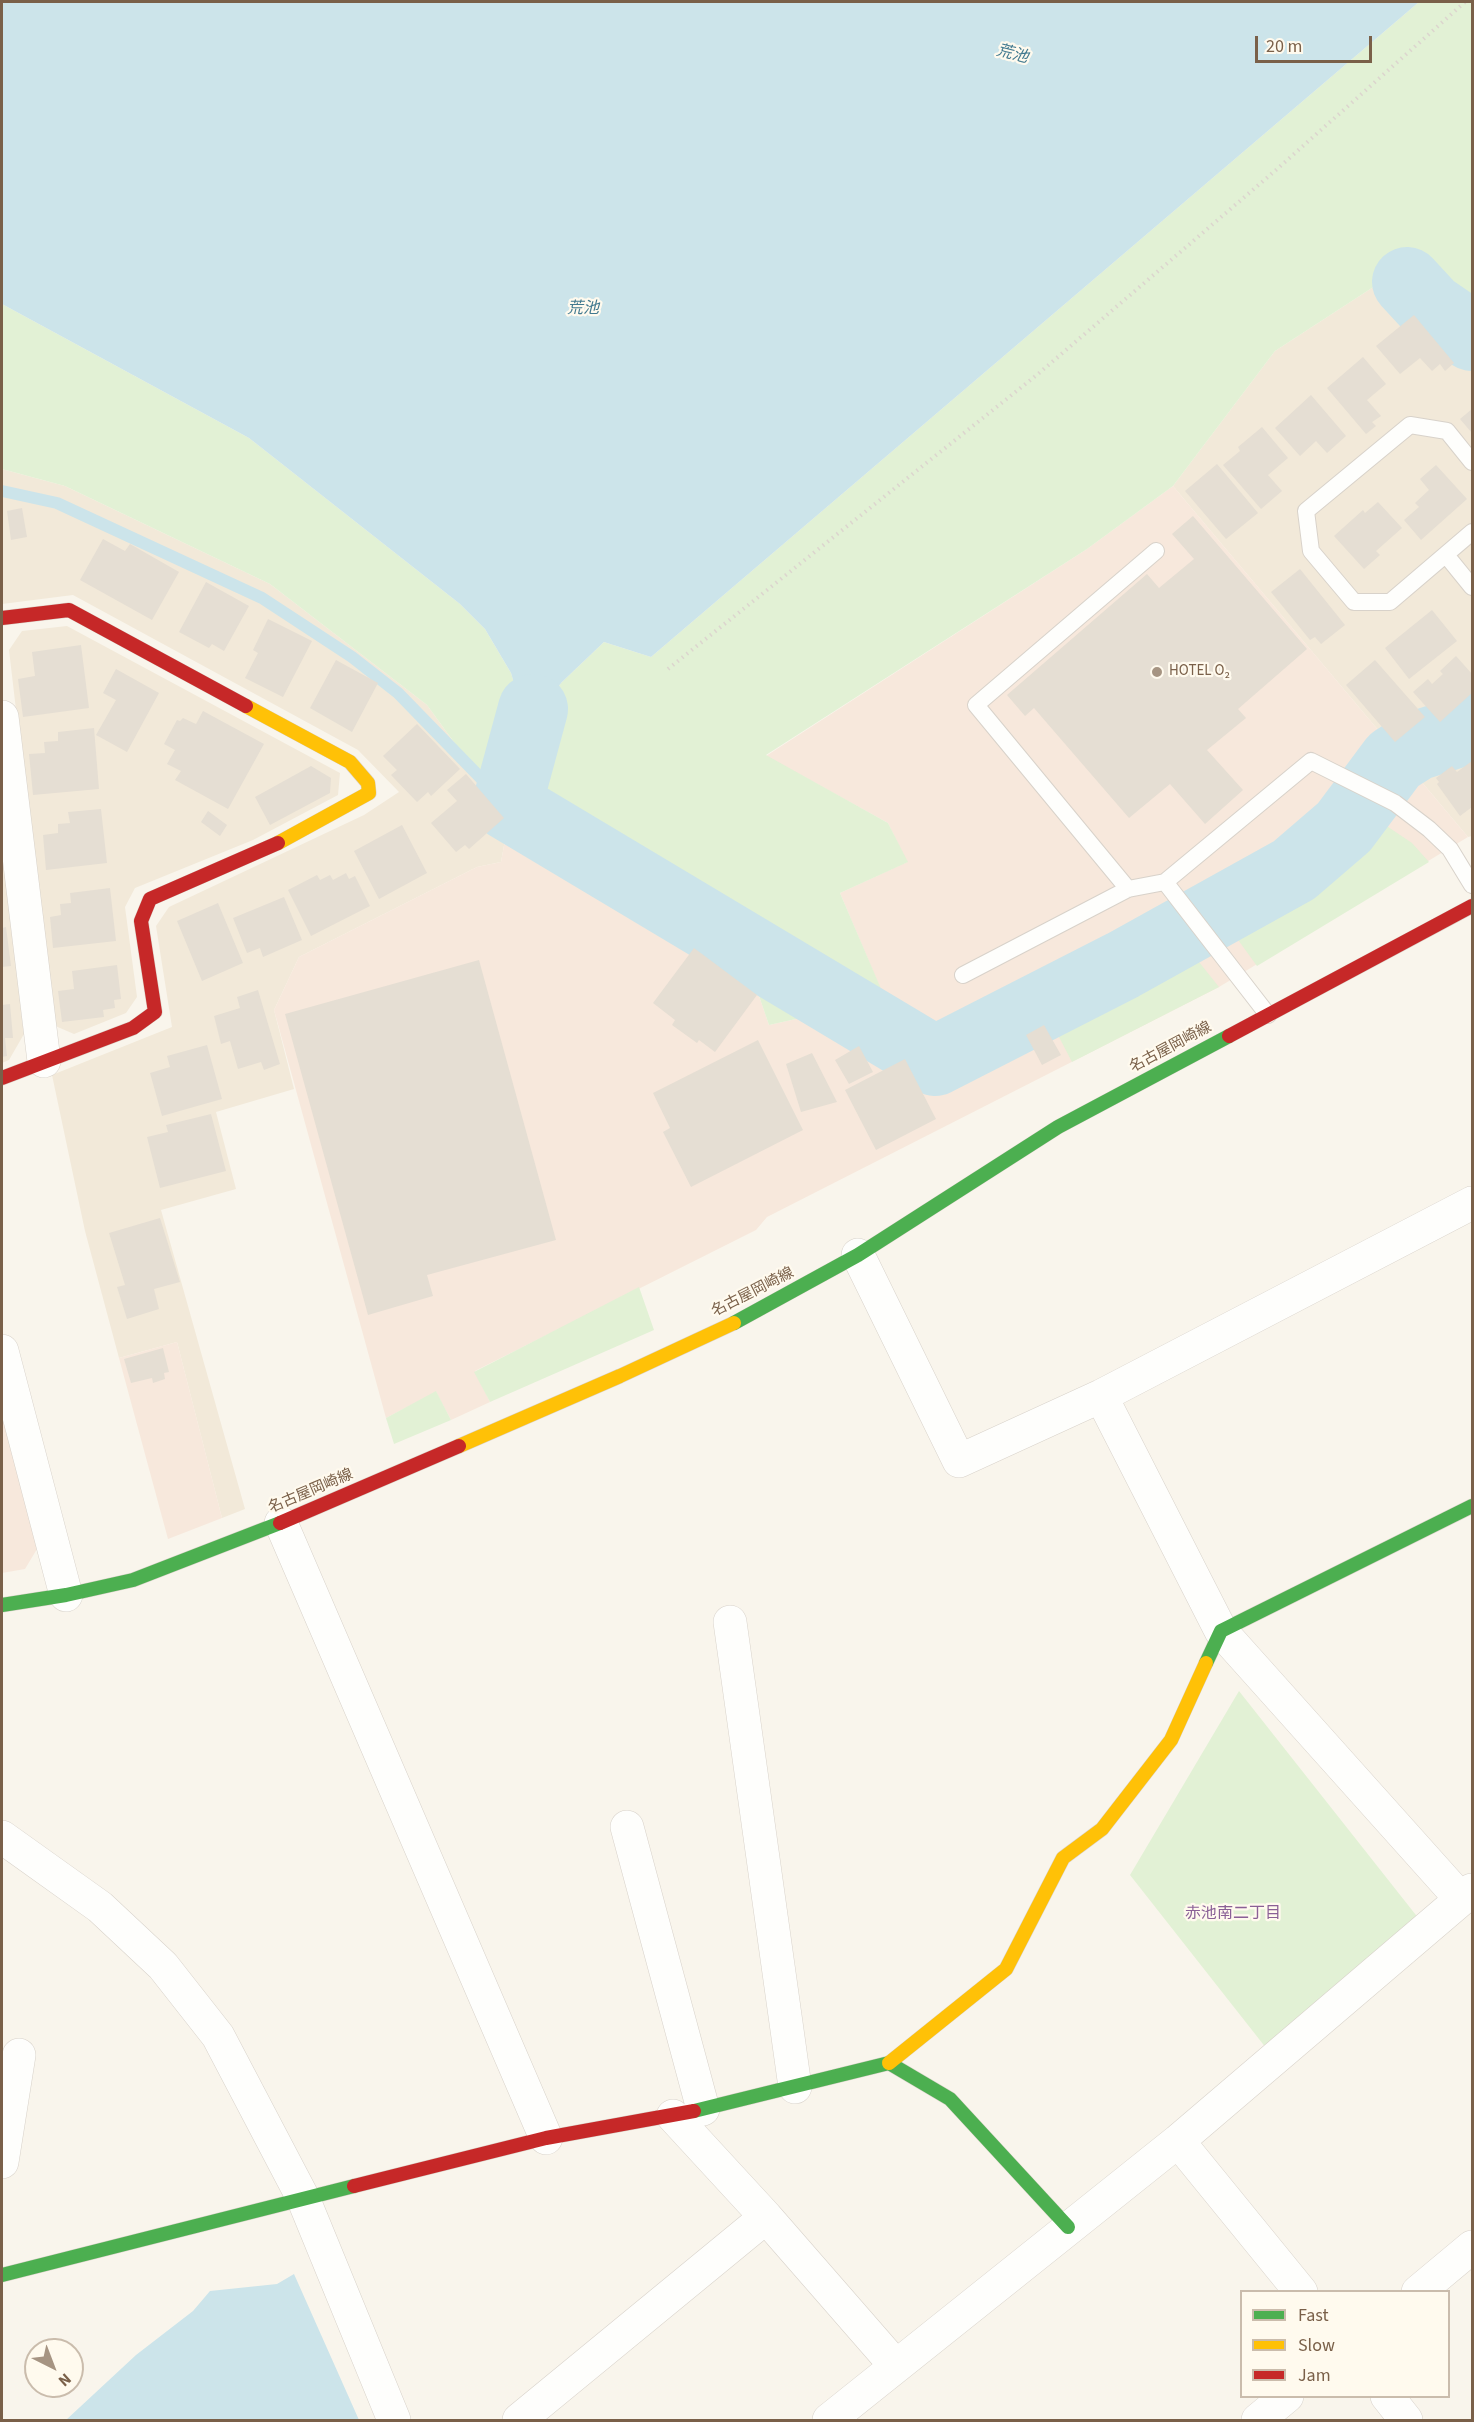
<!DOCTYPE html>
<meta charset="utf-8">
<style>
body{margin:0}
#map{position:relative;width:1474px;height:2422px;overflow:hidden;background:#f9f5ec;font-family:"Source Sans 3",sans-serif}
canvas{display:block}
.frame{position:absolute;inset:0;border:3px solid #7a6049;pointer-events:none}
.legend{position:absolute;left:1240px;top:2290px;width:210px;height:108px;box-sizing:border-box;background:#fffaee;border:2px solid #cabcac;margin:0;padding:8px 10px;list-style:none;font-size:18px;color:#7a6049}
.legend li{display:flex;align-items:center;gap:12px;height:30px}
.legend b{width:30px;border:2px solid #cabcac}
.north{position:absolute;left:24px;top:2338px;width:60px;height:60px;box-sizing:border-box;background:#fffaee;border:2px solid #cabcac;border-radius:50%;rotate:138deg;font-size:16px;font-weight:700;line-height:24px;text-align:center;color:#7a6049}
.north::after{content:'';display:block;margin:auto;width:21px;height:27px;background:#a69482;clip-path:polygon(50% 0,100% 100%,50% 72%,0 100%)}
.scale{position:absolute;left:1255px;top:36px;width:117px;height:27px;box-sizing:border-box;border:3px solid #7a6049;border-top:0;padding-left:8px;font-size:18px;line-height:21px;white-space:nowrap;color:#7a6049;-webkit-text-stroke:4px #fffaee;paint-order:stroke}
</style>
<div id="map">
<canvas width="1474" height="2422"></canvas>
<div class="frame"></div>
<ul class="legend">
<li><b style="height:8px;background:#4caf50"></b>Fast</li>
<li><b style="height:8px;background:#ffc107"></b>Slow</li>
<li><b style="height:8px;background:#c62828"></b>Jam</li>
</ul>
<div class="north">N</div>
<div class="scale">20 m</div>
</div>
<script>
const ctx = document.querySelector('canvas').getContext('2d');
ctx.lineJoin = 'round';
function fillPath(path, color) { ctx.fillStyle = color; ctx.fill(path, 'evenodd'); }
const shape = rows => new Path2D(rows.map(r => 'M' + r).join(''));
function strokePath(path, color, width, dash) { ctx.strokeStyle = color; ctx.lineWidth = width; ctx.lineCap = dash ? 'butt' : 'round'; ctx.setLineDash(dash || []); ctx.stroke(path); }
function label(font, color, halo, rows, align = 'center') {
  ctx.font = font + ' "Source Sans 3","Noto Sans JP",sans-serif'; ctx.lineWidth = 4.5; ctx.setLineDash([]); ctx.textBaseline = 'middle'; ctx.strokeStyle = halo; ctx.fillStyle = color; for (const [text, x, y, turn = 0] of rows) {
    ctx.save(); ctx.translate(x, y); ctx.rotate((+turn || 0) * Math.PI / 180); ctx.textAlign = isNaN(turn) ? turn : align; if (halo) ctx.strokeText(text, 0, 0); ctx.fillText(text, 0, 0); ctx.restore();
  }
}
const residential = shape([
 [1378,284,1416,298,1472,344,1472,836,1468,837,1173,486,1275,351],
 [2,469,65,486,270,584,427,705,509,818,501,862,477,867,299,957,274,1010,294,1089,216,1112,236,1189,161,1210,245,1509,222,1518,177,1342,119,1358,85,1231,52,1075,172,1027,156,926,169,907,364,815,399,792,358,750,73,595,2,604],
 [67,626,340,773,338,795,253,840,135,888,125,907,137,997,126,1013,74,1034,53,1025,9,650,22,631],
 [2,844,24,1034,9,1060,2,1063]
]);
const commercial = shape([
 [1173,486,1468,837,1219,987,767,1217,756,1230,475,1371,490,1402,451,1420,436,1392,386,1418,274,1010,299,957,477,867,501,862,509,818,747,961,769,1025,832,1011,908,1054,840,893,907,862,888,823,766,756,1087,549],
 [177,1342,222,1518,168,1539,119,1358],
 [2,1413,37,1549,25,1569,2,1573]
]);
const green = shape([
 [1419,2,1472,2,1472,329,1436,304,1378,284,1275,351,1173,486,1087,549,766,755,888,823,908,862,840,893,909,1054,832,1011,769,1025,747,961,509,818,427,705,270,584,65,486,2,469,2,304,249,438,460,604,485,629,511,673,522,710,540,709,562,682,604,642,651,657],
 [1342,796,1412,843,1429,862,1257,966,1207,897,1261,866],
 [1167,922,1219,987,1072,1062,1035,991,1035,986],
 [639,1287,654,1330,490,1402,474,1372],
 [436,1391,451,1420,394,1444,386,1418],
 [1239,1691,1423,1924,1270,2053,1130,1875]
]);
const water = shape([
 [2,2,1419,2,651,657,604,642,562,682,540,709,522,710,511,673,485,629,460,604,249,438,2,304],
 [294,2274,359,2420,66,2420,136,2355,193,2311,210,2291,277,2284]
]);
const stream = shape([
 [2,491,57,503,262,598,352,657,398,693,507,805]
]);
const river = shape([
 [1407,282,1431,308,1472,336],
 [533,709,507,805,935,1061,1123,965,1294,870,1344,827,1394,760,1416,746,1472,728]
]);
const building = shape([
 [1414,315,1454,363,1445,371,1440,364,1432,371,1420,358,1400,374,1376,346],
 [1363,357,1386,384,1367,400,1381,416,1372,422,1376,426,1366,434,1327,388],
 [1311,395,1346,436,1327,453,1316,441,1300,456,1275,428],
 [1472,409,1472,433,1460,419],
 [1262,427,1288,458,1268,475,1282,491,1261,509,1223,465,1240,451,1238,447],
 [1217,464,1258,513,1226,539,1185,491],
 [1436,465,1467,499,1421,540,1404,520,1419,507,1415,503,1429,490,1420,479],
 [1378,502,1402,528,1376,551,1380,555,1364,569,1334,536,1363,510,1365,513],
 [22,508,27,537,11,540,7,511],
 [1193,516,1307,649,1238,709,1246,718,1207,750,1243,790,1205,824,1170,784,1129,818,1034,708,1025,716,1007,695,1147,574,1159,588,1194,559,1172,534],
 [103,539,125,551,130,544,179,572,152,620,80,580],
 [1300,569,1345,625,1321,644,1315,637,1310,640,1271,592],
 [206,582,249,606,224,651,212,644,209,648,179,632],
 [1432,610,1457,641,1409,679,1385,648],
 [268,619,312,641,283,697,245,678,258,653,253,650],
 [81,645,89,708,23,717,18,679,35,676,32,652],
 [1456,656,1472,674,1472,693,1440,722,1413,692,1428,679,1432,684,1443,674,1440,671],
 [336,660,378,683,352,732,310,708],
 [1375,660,1425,717,1395,742,1346,685],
 [116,669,159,693,127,752,96,735,116,700,103,693],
 [203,711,264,744,228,809,175,780,181,771,167,764,175,750,164,744,177,720,180,721,183,718,196,724],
 [417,724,460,769,431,796,428,792,417,802,391,775,397,770,383,756],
 [94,728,99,789,33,795,29,754,45,753,44,742,58,741,58,732],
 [1472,761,1472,807,1460,816,1437,784,1439,782,1436,778,1452,766,1457,772],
 [311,766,331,778,330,793,270,825,255,797],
 [466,774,504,818,469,849,465,845,456,852,431,823,457,801,447,790],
 [101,809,107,863,46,870,43,835,58,833,58,824,70,823,68,812],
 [208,811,227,825,220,836,201,822],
 [402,825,427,873,379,899,354,851],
 [346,873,349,879,355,876,370,906,311,936,288,890,317,875,320,880,330,875,333,880],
 [110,888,116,941,53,948,50,917,61,915,60,904,71,903,70,893],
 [284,897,302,940,263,957,260,948,247,953,233,918],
 [218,903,243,963,202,981,177,921],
 [6,927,11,966,2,967,2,928],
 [694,948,757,995,715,1052,699,1040,697,1043,672,1025,675,1020,653,1003],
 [479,960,556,1240,427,1275,433,1296,368,1315,285,1014],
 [117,965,121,999,114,1000,115,1008,103,1010,104,1017,62,1022,58,991,74,989,72,971],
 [258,990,280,1064,264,1070,261,1062,238,1069,230,1041,221,1044,214,1016,240,1008,237,997],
 [10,1004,13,1038,5,1038,7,1056,2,1057,2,1005],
 [1044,1025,1061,1055,1042,1065,1026,1035],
 [758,1040,803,1130,691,1187,663,1132,670,1128,653,1093],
 [207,1045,222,1099,162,1116,150,1073,170,1067,167,1056],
 [859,1046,873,1072,849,1084,835,1060],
 [812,1053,837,1102,801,1112,786,1064],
 [905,1059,936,1119,876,1150,845,1090],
 [211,1114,226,1171,160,1188,147,1137,168,1132,166,1125],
 [160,1218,180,1282,154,1289,159,1309,127,1319,117,1287,125,1285,109,1233],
 [163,1348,169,1372,164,1373,165,1379,153,1383,152,1378,131,1383,124,1359]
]);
const path = shape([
 [668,669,1038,374,1276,170,1465,2]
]);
const lane = shape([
 [1472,462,1447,431,1410,425,1306,511,1311,551,1354,602,1390,602,1472,532],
 [1446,555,1472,587],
 [1165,882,1268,1015],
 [1128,889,976,705,1156,551],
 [963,975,1128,889,1165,882,1311,761,1395,803,1429,829,1450,849,1472,885]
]);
const street = shape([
 [2,717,44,1061],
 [858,1255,959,1461,1101,1396,1472,1203],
 [2,1351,66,1595],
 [1101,1396,1221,1631,1461,1899],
 [281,1523,546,2138],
 [730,1622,795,2087],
 [627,1827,703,2109],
 [2,1837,100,1907,163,1966,218,2036,303,2198,394,2420],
 [673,2116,766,2217,895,2365],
 [1178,2141,1301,2292],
 [2,2162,19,2055],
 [1418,2292,1472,2247],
 [1387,2396,1406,2420],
 [519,2420,766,2217],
 [829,2420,1178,2141,1472,1890],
 [1258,2420,1287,2396]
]);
const fast = shape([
 [734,1323,858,1255,1058,1127,1229,1036],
 [2,1605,66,1595,133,1580,280,1523],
 [1206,1663,1221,1631,1472,1506],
 [694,2111,889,2063,950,2099,1068,2227],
 [2,2275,354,2186]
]);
const slow = shape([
 [246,706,350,762,368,783,369,793,278,843],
 [459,1446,620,1376,734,1323],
 [889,2063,1006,1969,1063,1858,1102,1829,1171,1740,1206,1663]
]);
const jam = shape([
 [2,618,69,610,246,706],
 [1229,1036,1472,906],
 [2,1078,133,1028,155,1012,141,921,150,899,278,843],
 [280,1523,459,1446],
 [354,2186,546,2138,694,2111]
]);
const markers = [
 [1157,672,6,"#a69482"]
];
const poiNames = [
 ["HOTEL O₂",1169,672]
];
const streetNames = [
 ["名古屋岡崎線",1171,1048,-28],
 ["名古屋岡崎線",753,1293,-27],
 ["名古屋岡崎線",311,1492,-23]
];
const waterNames = [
 ["荒池",1012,55,14],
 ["荒池",583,309]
];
const neighbourhoodNames = [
 ["赤池南二丁目",1233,1914]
];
fillPath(residential, '#f2e9d9');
fillPath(commercial, '#f7e8dc');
fillPath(green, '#e2f1d5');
fillPath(water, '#cce4ea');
strokePath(stream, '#cce4ea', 12);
strokePath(river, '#cce4ea', 70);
fillPath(building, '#e5ded3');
strokePath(lane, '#d8d2ca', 18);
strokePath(street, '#d8d2ca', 34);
strokePath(fast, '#d9d2c9', 15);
strokePath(slow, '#d9d2c9', 15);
strokePath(jam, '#d9d2c9', 15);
strokePath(path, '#dcd5ce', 4, [1.5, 4.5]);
strokePath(lane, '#fefefc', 16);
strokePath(street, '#fefefc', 33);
strokePath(fast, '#4caf50', 14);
strokePath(slow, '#ffc107', 14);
strokePath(jam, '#c62828', 14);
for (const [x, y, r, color] of markers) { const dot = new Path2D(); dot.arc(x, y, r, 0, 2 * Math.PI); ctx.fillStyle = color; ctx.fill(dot); strokePath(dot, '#fffaee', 2); }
label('15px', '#7a6049', '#fffaee', poiNames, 'left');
label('15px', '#7a6049', '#fffaee', streetNames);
label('italic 16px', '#41798f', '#fffaee', waterNames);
label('16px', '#8a6096', '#fffaee', neighbourhoodNames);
</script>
